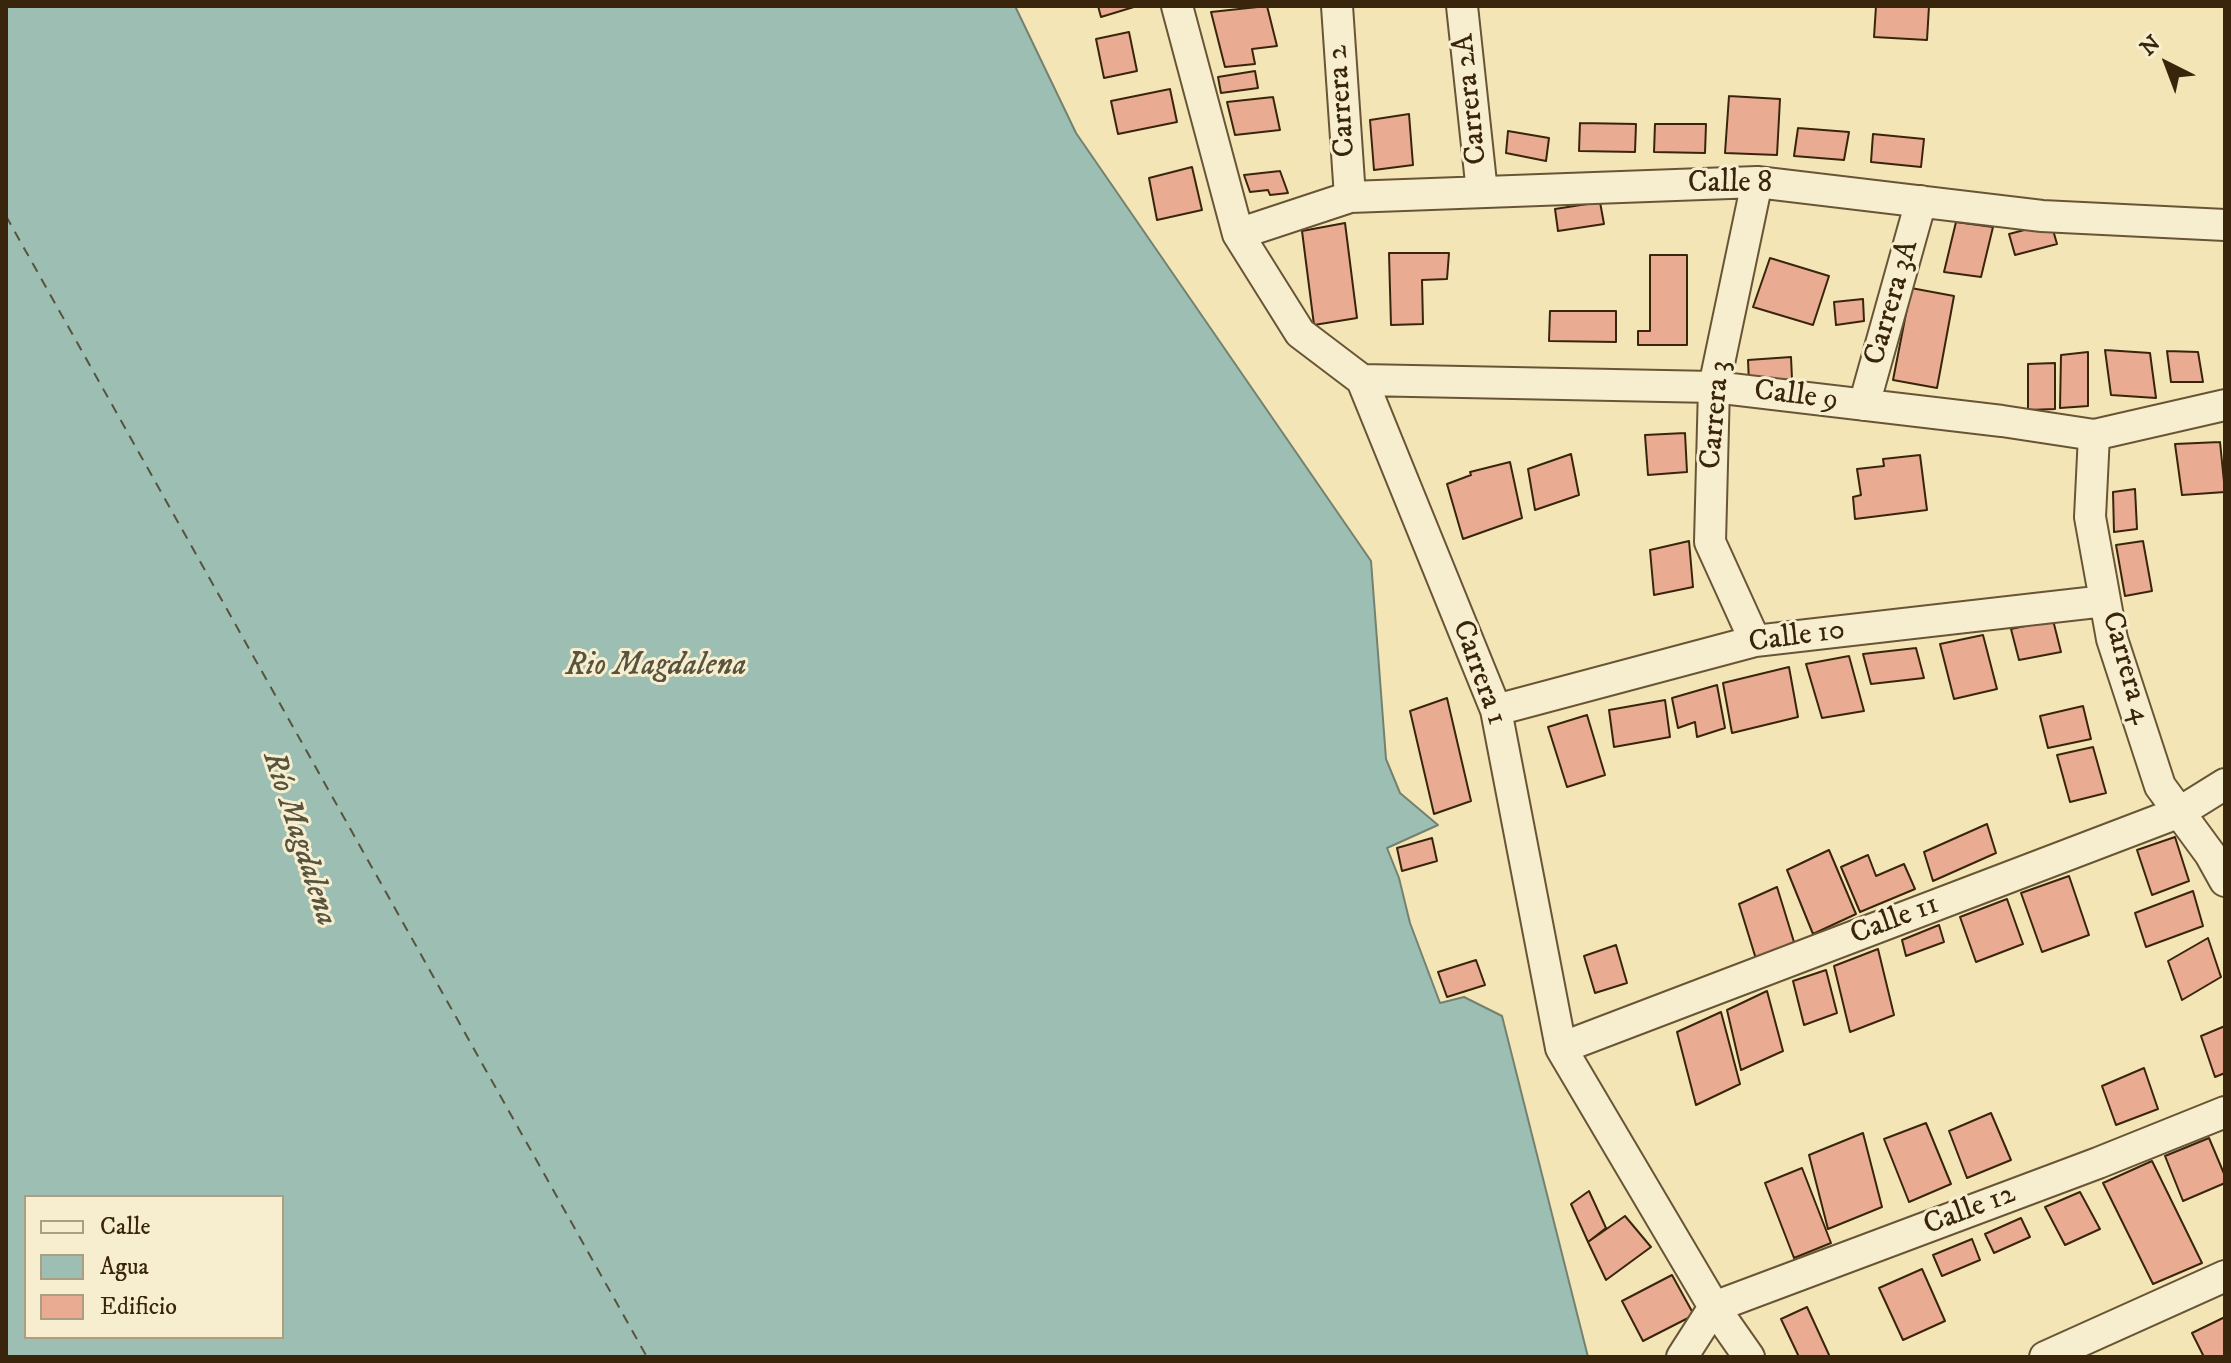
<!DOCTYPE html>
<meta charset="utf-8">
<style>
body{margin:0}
#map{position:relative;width:2231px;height:1363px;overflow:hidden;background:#f3e5b5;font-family:"IM FELL DW Pica",serif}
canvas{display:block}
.frame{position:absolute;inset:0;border:8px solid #39250c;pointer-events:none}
.legend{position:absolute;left:24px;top:1195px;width:260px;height:144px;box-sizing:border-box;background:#f7eecf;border:2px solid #ab9e81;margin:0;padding:10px 14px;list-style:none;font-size:24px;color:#39250c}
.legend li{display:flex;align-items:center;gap:16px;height:40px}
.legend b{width:40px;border:2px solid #ab9e81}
.north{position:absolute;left:2127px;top:24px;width:80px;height:80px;-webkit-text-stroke:6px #f7eecf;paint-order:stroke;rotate:318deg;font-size:22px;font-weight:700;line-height:32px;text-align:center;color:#39250c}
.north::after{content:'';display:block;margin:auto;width:28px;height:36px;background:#39250c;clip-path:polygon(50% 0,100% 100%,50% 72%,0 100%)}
</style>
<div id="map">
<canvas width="2231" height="1363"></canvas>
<div class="frame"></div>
<ul class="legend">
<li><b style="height:10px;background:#f7eecf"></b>Calle</li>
<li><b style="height:22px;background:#9cbeb3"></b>Agua</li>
<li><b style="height:22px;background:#eaab93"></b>Edificio</li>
</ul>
<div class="north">N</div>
</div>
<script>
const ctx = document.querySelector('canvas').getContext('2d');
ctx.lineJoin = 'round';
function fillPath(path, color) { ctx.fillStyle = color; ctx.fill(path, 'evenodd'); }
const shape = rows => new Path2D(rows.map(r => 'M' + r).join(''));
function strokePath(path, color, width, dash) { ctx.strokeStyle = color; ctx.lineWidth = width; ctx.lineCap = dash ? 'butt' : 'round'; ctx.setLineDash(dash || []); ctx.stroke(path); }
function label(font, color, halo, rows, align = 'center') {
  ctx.font = font + ' "IM FELL DW Pica",serif'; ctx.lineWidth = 6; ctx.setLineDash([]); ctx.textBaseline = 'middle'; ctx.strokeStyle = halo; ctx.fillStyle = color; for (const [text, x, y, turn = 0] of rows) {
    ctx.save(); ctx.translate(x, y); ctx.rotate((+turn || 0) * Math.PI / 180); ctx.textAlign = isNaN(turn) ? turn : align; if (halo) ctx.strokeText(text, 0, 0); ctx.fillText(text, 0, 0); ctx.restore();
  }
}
const water = shape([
 [6,6,1015,6,1076,133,1371,561,1386,759,1400,793,1438,825,1387,848,1399,878,1410,923,1440,1003,1464,997,1502,1016,1588,1357,6,1357,6,6],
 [26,1197,282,1197,282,1337,26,1337,26,1197]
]);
const ferry = shape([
 [6,216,647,1357]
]);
const building = shape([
 [1098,6,1137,6,1101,17,1098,6],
 [1267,6,1277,46,1252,49,1255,64,1225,67,1211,12,1267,6],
 [1876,6,1929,6,1927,40,1874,37,1876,6],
 [1129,32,1137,71,1104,78,1096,39,1129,32],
 [1255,71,1258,88,1221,93,1218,77,1255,71],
 [1170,89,1177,122,1118,134,1111,101,1170,89],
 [1729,96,1780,99,1777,155,1725,153,1729,96],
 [1273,97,1280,130,1235,135,1227,102,1273,97],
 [1409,114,1413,165,1374,170,1370,120,1409,114],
 [1580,123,1636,124,1635,152,1579,151,1580,123],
 [1655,124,1706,124,1705,153,1654,152,1655,124],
 [1798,128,1849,132,1844,160,1794,156,1798,128],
 [1508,131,1549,138,1546,161,1506,153,1508,131],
 [1873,134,1924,139,1921,167,1871,162,1873,134],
 [1192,167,1202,210,1157,220,1149,178,1192,167],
 [1280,171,1288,193,1270,195,1268,190,1250,192,1244,175,1280,171],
 [1600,202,1604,224,1558,231,1555,209,1600,202],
 [1956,222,1993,227,1981,277,1944,272,1956,222],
 [1345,223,1357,318,1314,325,1302,231,1345,223],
 [2051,223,2057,244,2015,255,2009,234,2051,223],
 [1389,253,1449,253,1447,279,1422,280,1423,324,1391,325,1389,253],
 [1650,255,1687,255,1687,345,1638,345,1638,331,1650,331,1650,255],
 [1770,258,1829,276,1813,325,1753,307,1770,258],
 [1911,288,1954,296,1937,388,1893,380,1911,288],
 [1863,299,1864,321,1836,325,1834,302,1863,299],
 [1550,311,1616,311,1616,342,1549,341,1550,311],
 [2105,350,2150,353,2156,398,2111,395,2105,350],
 [2167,351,2198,352,2203,382,2171,382,2167,351],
 [2088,352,2088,406,2060,408,2061,355,2088,352],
 [1791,357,1792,379,1749,383,1748,360,1791,357],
 [2055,363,2055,409,2028,410,2028,364,2055,363],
 [1685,433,1687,472,1648,475,1645,435,1685,433],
 [2220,442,2225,492,2182,495,2175,444,2220,442],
 [1571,454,1579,495,1535,510,1528,469,1571,454],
 [1920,455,1927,510,1855,519,1853,497,1861,495,1857,469,1884,466,1883,459,1920,455],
 [1510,462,1522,518,1463,539,1447,484,1471,475,1470,472,1510,462],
 [2135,489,2137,529,2114,532,2113,492,2135,489],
 [1689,541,1693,587,1654,595,1650,550,1689,541],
 [2143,541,2152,591,2125,596,2116,545,2143,541],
 [2053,620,2061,652,2019,660,2011,629,2053,620],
 [1983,635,1997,689,1954,699,1940,644,1983,635],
 [1916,648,1924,678,1871,684,1863,654,1916,648],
 [1849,656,1864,711,1822,718,1806,664,1849,656],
 [1789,667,1798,717,1732,733,1723,683,1789,667],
 [1717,685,1725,728,1697,737,1695,722,1678,728,1672,698,1717,685],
 [1447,698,1471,801,1434,814,1410,711,1447,698],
 [1665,700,1670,737,1614,747,1609,710,1665,700],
 [2083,706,2091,739,2048,748,2040,716,2083,706],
 [1587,715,1605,775,1567,787,1548,727,1587,715],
 [2093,747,2106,793,2070,802,2057,755,2093,747],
 [1987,824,1996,853,1933,881,1924,852,1987,824],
 [2175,837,2189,881,2152,895,2137,850,2175,837],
 [1432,838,1437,861,1402,871,1397,848,1432,838],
 [1829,850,1856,914,1813,934,1787,870,1829,850],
 [1868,855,1876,876,1904,864,1915,889,1860,912,1841,867,1868,855],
 [2069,876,2089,935,2042,952,2021,893,2069,876],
 [1777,887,1794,942,1756,959,1739,904,1777,887],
 [2193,891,2203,926,2146,947,2135,913,2193,891],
 [2007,899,2023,944,1976,962,1960,917,2007,899],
 [1939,925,1944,942,1906,956,1902,940,1939,925],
 [2208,938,2221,977,2182,1000,2168,961,2208,938],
 [1616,945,1627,983,1595,993,1584,956,1616,945],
 [1878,949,1894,1015,1850,1032,1834,966,1878,949],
 [1476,960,1485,985,1447,997,1438,972,1476,960],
 [1826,970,1837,1013,1804,1025,1793,981,1826,970],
 [1767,991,1783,1051,1741,1070,1727,1010,1767,991],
 [1721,1012,1740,1084,1696,1105,1677,1032,1721,1012],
 [2225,1026,2225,1073,2215,1077,2201,1036,2225,1026],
 [2144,1068,2158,1109,2116,1125,2102,1086,2144,1068],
 [1991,1113,2011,1160,1967,1178,1949,1131,1991,1113],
 [1926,1123,1951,1184,1909,1202,1884,1139,1926,1123],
 [1863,1133,1882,1207,1828,1229,1809,1155,1863,1133],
 [2209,1138,2225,1176,2225,1183,2183,1201,2165,1156,2209,1138],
 [2152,1161,2202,1263,2153,1284,2103,1183,2152,1161],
 [1802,1168,1831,1243,1794,1258,1765,1183,1802,1168],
 [1589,1191,1606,1228,1588,1242,1571,1204,1589,1191],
 [2080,1192,2100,1229,2065,1245,2045,1207,2080,1192],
 [1625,1216,1651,1247,1606,1280,1588,1242,1625,1216],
 [2021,1218,2030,1237,1994,1253,1985,1234,2021,1218],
 [1972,1239,1980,1260,1942,1276,1933,1255,1972,1239],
 [1922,1269,1945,1321,1903,1340,1879,1288,1922,1269],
 [1672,1275,1694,1315,1643,1341,1622,1301,1672,1275],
 [1807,1307,1830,1357,1799,1357,1781,1319,1807,1307],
 [2225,1317,2225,1357,2204,1357,2192,1333,2225,1317]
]);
const minor = shape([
 [1177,6,1238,234,1300,333,1362,380,1496,710,1561,1048,1714,1307,1682,1357],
 [1337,6,1350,197],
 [1462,6,1482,192],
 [1238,234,1350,197,1757,182,2042,216,2225,225],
 [1362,380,1714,387,2002,421,2094,435,2225,405],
 [1864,405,1921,201],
 [2094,435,2090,517,2112,639,2160,786,2210,854,2225,881],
 [1755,641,1710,542,1714,387,1757,182],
 [1496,710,1755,641,2105,601],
 [1561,1048,2180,812,2225,784],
 [1749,1357,1714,1307,2098,1163,2225,1112],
 [2045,1357,2225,1276]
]);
const streetNames = [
 ["Carrera 2A",1472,99,-96],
 ["Carrera 2",1343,101,-94],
 ["Calle 8",1730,185],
 ["Carrera 3A",1893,303,-74],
 ["Calle 9",1796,397,7],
 ["Carrera 3",1717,415,-85],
 ["Calle 10",1797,638,-8],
 ["Carrera 4",2125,668,74],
 ["Carrera 1",1478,673,70],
 ["Calle 11",1895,921,-21],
 ["Calle 12",1970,1211,-21]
];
const waterNames = [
 ["Rio Magdalena",656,667],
 ["Río Magdalena",298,839,72]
];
fillPath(water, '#9cbeb3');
strokePath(water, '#748170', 2);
strokePath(ferry, '#57533e', 2, [10, 8]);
fillPath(building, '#eaab93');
strokePath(building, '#39250c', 2);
strokePath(minor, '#685536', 34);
strokePath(minor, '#f7eecf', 30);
label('30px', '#39250c', '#f7eecf', streetNames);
label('italic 32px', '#57533e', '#f7eecf', waterNames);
</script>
